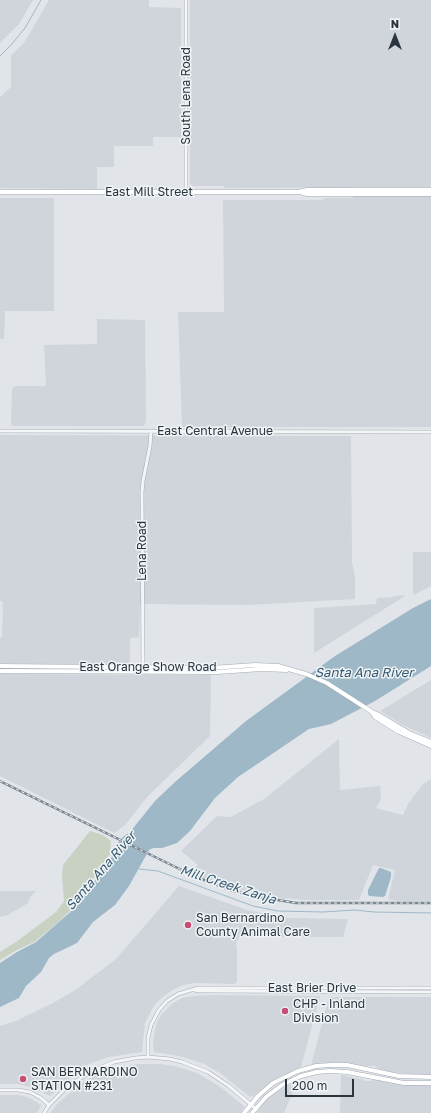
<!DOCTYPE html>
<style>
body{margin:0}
#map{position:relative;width:431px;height:1113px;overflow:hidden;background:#e1e5e9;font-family:"Golos Text",sans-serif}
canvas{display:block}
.north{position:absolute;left:375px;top:16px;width:40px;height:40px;-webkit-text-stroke:3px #f0f4f6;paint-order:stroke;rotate:0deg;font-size:11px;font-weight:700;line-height:16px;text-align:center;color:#2a353f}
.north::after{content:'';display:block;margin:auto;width:14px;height:18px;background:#2a353f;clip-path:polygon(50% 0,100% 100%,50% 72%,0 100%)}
.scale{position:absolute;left:285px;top:1079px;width:69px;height:18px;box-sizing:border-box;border:2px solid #2a353f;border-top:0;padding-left:5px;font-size:12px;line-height:14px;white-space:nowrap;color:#2a353f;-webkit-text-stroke:3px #f0f4f6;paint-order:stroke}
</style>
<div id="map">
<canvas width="431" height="1113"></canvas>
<div class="north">N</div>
<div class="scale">200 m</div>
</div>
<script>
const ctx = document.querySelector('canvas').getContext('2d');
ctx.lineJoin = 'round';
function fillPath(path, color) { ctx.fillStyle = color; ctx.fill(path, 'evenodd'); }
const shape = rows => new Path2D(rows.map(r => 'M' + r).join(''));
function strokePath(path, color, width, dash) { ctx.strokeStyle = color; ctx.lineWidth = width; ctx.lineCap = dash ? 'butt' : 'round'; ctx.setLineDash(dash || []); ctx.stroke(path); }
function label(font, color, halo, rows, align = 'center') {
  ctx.font = font + ' "Golos Text",sans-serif'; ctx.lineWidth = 3; ctx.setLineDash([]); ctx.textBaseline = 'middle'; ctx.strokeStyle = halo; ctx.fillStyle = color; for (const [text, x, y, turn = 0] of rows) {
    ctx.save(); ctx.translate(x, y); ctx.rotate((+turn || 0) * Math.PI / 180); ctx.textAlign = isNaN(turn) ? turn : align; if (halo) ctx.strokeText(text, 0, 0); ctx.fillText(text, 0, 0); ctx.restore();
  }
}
const built = shape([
 [0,0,33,0,19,24,0,43],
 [49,0,149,0,149,7,181,8,181,137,153,137,153,146,114,146,114,167,97,167,97,189,0,188,0,97,11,87,11,55,24,43],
 [190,0,431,0,431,187,224,188,224,186,192,186,190,183],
 [353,196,431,196,431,427,226,427,224,426,217,426,216,427,182,427,178,312,224,312,223,201,225,200,323,200,324,198,353,198],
 [0,198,54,198,54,311,5,311,4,339,0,339],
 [97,319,145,320,146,422,143,426,14,426,11,424,12,389,15,386,46,386,44,345,97,344],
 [0,435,351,436,352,562,355,577,355,599,247,605,140,604,139,637,130,638,130,666,0,663,0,637,2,637,3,608,2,601,0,601],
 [413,552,431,552,431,586,413,595],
 [404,595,405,596,314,653,314,608,376,604,377,598,391,597],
 [0,674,211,675,210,736,148,796,125,825,114,833,0,776],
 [431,680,431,738,401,724,380,711],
 [339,739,340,790,380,786,381,799,376,808,403,815,408,804,422,785,431,779,431,901,399,901,388,899,395,870,373,865,359,900,304,900,286,898,285,899,225,887,186,871,187,868,193,870,198,865,181,851,217,816,231,817,264,799],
 [179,886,247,910,288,918,348,919,343,937,251,937,244,935,240,936,237,941,236,944,237,951,237,982,235,984,194,983,184,985,174,989,159,1000,152,1009,145,1023,142,1052,109,1057,91,1063,78,1069,78,1072,50,1096,31,1087,17,1084,0,1084,0,1026,16,1021,55,1002,78,988,116,959],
 [0,891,36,891,30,897,28,903,8,915,0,917],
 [211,995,320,996,301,1067,281,1076,270,1082,253,1096,250,1097,220,1073,204,1064,179,1056,154,1052,153,1041,156,1025,161,1015,173,1003,182,998,195,996],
 [329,997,431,997,431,1075,407,1074,387,1071,377,1068,376,1066,366,1066,342,1062,322,1063,311,1065],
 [138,1064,160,1064,174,1066,197,1073,219,1086,244,1106,244,1108,241,1113,50,1113,59,1102,84,1081,104,1071,115,1068],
 [341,1075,362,1079,365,1081,372,1081,374,1079,399,1084,431,1086,431,1113,340,1113],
 [298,1080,284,1113,257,1113,261,1105,272,1095],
 [0,1095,18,1095,30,1098,41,1105,41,1106,37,1113,0,1113]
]);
const green = shape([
 [90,831,103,835,111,841,110,854,75,906,57,923,34,942,17,950,0,960,0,952,16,942,56,912,64,901,62,875,63,865]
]);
const water = shape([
 [431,599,431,666,375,701,331,724,309,729,238,777,215,798,190,831,177,843,162,848,153,848,149,850,129,886,115,905,93,922,77,943,54,954,49,958,41,972,26,986,19,998,0,1007,0,963,17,952,36,942,76,907,116,851,118,843,123,837,130,832,155,801,175,782,246,721,335,656,413,608],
 [379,868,381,868,391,872,391,877,385,896,383,897,369,896,368,894,368,890]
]);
const stream = shape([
 [0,56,11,45,25,28,41,0],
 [139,869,158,871,253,906,278,911,323,912,355,910,374,912,431,913]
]);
const minor = shape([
 [186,192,186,0],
 [0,431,431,432],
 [143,669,142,492,143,481,150,446,151,431],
 [194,990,199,991,209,991,431,992],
 [148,1057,148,1038,151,1025,159,1010,167,1001,178,994,198,988,431,988],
 [0,1090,18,1090,30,1092,41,1098,49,1105],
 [44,1113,49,1105,68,1086,92,1071,114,1062,135,1058,148,1057,170,1059,182,1062,208,1072,229,1086,255,1108]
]);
const major = shape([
 [0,192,298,192,307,190,431,190],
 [300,192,307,194,431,194],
 [0,666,211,668,255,665,278,666,306,674,327,683,372,712,375,717,399,732,431,746],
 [0,671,217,672,262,669,287,670],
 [372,712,377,714,409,733,431,742],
 [244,1113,258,1096,273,1083,298,1071,316,1066,331,1065,347,1065,399,1076,431,1077],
 [252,1113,266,1097,282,1085,301,1076,317,1072,330,1071,347,1072,404,1083,431,1083]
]);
const rail = shape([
 [0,781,194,876,233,891,259,897,296,903,431,903]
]);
const markers = [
 [188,925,4,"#c74d72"],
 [285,1011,4,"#c74d72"],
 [23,1079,4,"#c74d72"]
];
const streetNames = [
 ["South Lena Road",186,96,-90],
 ["East Mill Street",149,192],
 ["East Central Avenue",215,431],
 ["Lena Road",142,551,-90],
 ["East Orange Show Road",148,667],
 ["East Brier Drive",312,988]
];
const poiNames = [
 ["San Bernardino",196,918],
 ["County Animal Care",196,932],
 ["CHP - Inland",293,1004],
 ["Division",293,1018],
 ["SAN BERNARDINO",31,1072],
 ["STATION #231",31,1086]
];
const waterNames = [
 ["Santa Ana River",364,673],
 ["Santa Ana River",101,871,-49],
 ["Mill Creek Zanja",228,885,18]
];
fillPath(built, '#cfd5db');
fillPath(green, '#c9d2c2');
fillPath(water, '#9eb8c7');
strokePath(stream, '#9eb8c7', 1);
strokePath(minor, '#a6adb3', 4);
strokePath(major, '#a1abb4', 5);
strokePath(minor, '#f3f5f7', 3);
strokePath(major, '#fff', 4);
strokePath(rail, '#7b8791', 2.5);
strokePath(rail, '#f0f4f6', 1, [3]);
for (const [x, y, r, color] of markers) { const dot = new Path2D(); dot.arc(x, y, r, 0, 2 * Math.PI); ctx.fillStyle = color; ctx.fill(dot); strokePath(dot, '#f0f4f6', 1.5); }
label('12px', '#2a353f', '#f0f4f6', streetNames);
label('12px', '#2a353f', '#f0f4f6', poiNames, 'left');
label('italic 13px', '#365971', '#f0f4f6', waterNames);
</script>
